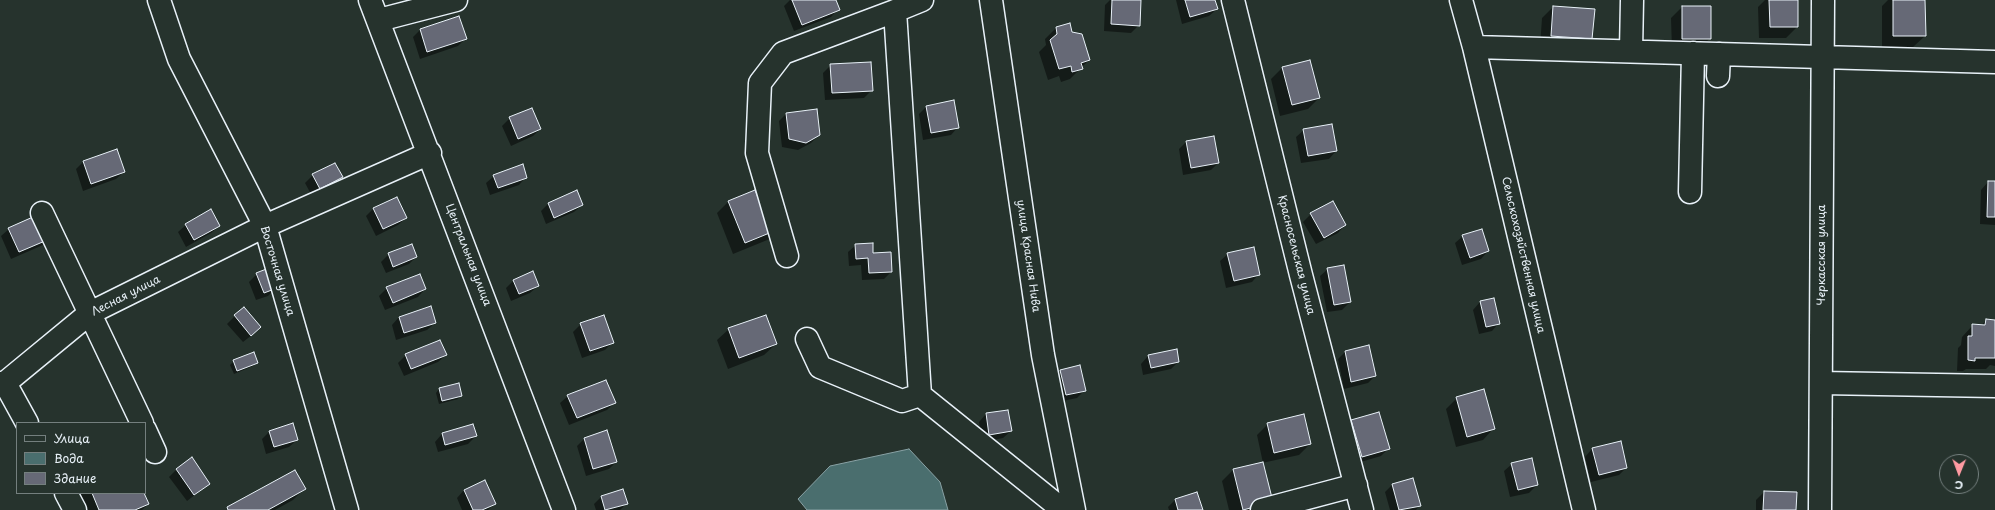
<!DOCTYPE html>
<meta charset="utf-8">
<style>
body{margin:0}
#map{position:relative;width:1995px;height:510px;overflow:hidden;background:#26332d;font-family:"Playpen Sans",sans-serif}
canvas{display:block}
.legend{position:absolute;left:16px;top:422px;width:130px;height:72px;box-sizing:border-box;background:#26332d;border:1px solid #747f7e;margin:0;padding:5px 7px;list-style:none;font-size:12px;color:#e8f1f8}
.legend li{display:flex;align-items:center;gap:8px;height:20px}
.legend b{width:20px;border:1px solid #747f7e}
.north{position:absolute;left:1939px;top:454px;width:40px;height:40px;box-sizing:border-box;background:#26332d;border:1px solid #747f7e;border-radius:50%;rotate:181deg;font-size:11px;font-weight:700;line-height:16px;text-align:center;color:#e8f1f8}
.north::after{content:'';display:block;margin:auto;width:14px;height:18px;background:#ff9aa2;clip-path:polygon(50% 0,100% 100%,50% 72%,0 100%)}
</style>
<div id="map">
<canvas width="1995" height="510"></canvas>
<ul class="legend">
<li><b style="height:5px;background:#26332d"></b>Улица</li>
<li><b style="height:11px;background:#4a6e6e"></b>Вода</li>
<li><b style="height:11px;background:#666976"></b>Здание</li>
</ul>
<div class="north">С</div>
</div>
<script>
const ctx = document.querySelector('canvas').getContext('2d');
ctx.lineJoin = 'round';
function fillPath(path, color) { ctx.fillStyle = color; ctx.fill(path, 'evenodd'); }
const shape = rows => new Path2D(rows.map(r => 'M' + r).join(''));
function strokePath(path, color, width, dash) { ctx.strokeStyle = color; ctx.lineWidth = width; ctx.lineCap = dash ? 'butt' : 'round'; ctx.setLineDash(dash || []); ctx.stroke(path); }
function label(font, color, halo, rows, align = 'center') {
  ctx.font = font + ' "Playpen Sans",sans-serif'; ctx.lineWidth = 3; ctx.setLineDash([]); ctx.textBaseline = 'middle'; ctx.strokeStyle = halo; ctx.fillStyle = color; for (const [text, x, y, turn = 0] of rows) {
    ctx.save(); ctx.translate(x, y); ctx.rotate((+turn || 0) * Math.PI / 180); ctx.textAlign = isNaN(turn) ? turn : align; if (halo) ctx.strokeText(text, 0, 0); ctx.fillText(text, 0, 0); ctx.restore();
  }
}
const water = shape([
 [909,449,940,482,948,510,807,510,798,499,830,466,909,449]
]);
const shadow = shape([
 [790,0,835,0,838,9,831,17,794,31,784,6],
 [1110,0,1140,0,1139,25,1131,33,1104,31,1105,5],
 [1176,0,1214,0,1217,9,1209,16,1182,24],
 [1765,0,1797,0,1797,27,1786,38,1759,38,1758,7],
 [1888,0,1924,0,1925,36,1913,47,1882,47,1882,6],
 [1553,7,1591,38,1580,50,1540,47,1542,18],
 [1682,7,1710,38,1699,50,1672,50,1671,18],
 [459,17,466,38,458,46,420,59,413,37,420,30],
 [1069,25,1071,33,1089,60,1070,79,1061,82,1059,76,1048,80,1039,52,1046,45,1045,39,1056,28],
 [831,65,872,90,864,98,825,100,823,73],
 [1282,68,1319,98,1308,109,1280,116,1271,79],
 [926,107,958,127,951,135,923,140,919,114],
 [786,114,819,135,811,143,798,150,782,147,779,121],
 [510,118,540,129,533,136,511,146,502,126],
 [1304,130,1336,151,1329,159,1301,163,1296,137],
 [1213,137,1218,163,1211,170,1183,175,1179,149,1186,142],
 [116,150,124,172,116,179,83,191,76,169,83,162],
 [313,175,341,177,334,185,312,196,305,183],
 [494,176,526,177,519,185,490,195,486,183],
 [1988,182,1995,182,1995,225,1980,224,1981,190],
 [754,192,777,236,733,254,717,213,728,202],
 [548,204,582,205,574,212,546,224,541,211],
 [374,208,406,218,398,225,376,236,366,216],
 [1311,214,1345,225,1338,233,1316,244,1303,222],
 [186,225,219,226,211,233,186,247,178,232],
 [9,229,51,237,43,245,11,259,1,236],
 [1463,236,1488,251,1481,259,1462,265,1455,243],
 [856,245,872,254,891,272,884,279,862,280,861,265,849,266,848,252],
 [389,254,416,257,409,264,386,273,381,262],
 [1228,254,1259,274,1252,282,1226,288,1220,261],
 [1328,269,1350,302,1342,310,1327,312,1320,276],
 [257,274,276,288,268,296,256,300,249,282],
 [513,281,538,286,530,293,511,301,506,288],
 [387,288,425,289,418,297,385,310,379,296],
 [1480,302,1499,323,1492,331,1479,334,1473,310],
 [235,316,252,335,243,342,227,324],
 [399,317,435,323,427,330,396,340,392,325],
 [1986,320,1995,321,1995,366,1990,365,1986,369,1966,369,1963,371,1957,371,1958,348,1961,345,1962,337,1973,325,1981,326],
 [581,324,613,342,605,350,582,358,573,332],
 [729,329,776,344,764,355,728,369,717,340],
 [1369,346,1375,376,1368,383,1344,389,1338,359,1345,352],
 [406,355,446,355,438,362,404,376,398,363],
 [1148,356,1178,362,1171,369,1143,375,1141,364],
 [234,361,257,363,253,366,234,374,230,365],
 [1061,371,1085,390,1077,398,1058,402,1053,378],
 [458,384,461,395,458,399,439,404,436,393,439,389],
 [568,396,614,403,607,410,569,425,560,403],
 [1457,398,1494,428,1483,440,1456,447,1446,409],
 [1007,411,1011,431,1003,438,982,442,979,422,986,414],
 [1352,421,1389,448,1381,456,1354,464,1344,428],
 [1268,424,1310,444,1299,455,1262,463,1264,510,1229,510,1222,481,1233,470,1263,463,1257,435],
 [473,426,476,436,468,444,438,452,435,442,442,434],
 [607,431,616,462,609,469,586,476,577,446,584,439],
 [269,432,297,440,289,447,266,454,262,439],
 [1592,449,1626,468,1619,475,1591,482,1585,457],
 [1512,464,1537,485,1529,493,1510,497,1504,471],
 [177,469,209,484,187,501,169,477],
 [295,472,304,489,293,500,275,510,226,510],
 [1392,485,1420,505,1416,510,1390,510,1385,492],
 [464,490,495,503,488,510,462,510,457,498],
 [1764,492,1796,493,1795,510,1756,510,1756,500],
 [76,493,143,493,148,504,142,510,83,510],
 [601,497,627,503,620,510,596,510,594,504],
 [1176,499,1202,510,1169,510,1168,507]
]);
const building = shape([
 [792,0,836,0,840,10,802,25,792,0],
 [1112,0,1141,0,1140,26,1111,24,1112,0],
 [1185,0,1215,0,1218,9,1190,17,1185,0],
 [1769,0,1798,0,1798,27,1770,27,1769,0],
 [1893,0,1925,0,1926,36,1893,36,1893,0],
 [1553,6,1595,9,1592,39,1551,36,1553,6],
 [1682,6,1711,6,1711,39,1682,39,1682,6],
 [459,16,467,39,427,52,420,29,459,16],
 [1070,23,1072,32,1082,34,1090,60,1081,63,1083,69,1072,72,1071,66,1059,69,1050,40,1057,34,1056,27,1070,23],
 [1310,60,1320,98,1292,105,1282,67,1310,60],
 [871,62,873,91,832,93,830,64,871,62],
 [954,100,959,128,931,133,926,106,954,100],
 [532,108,541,129,518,139,509,117,532,108],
 [817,109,820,135,806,143,789,139,786,113,817,109],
 [1332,124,1337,151,1308,156,1303,129,1332,124],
 [1214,136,1219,163,1191,168,1186,141,1214,136],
 [117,149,125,172,91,184,83,161,117,149],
 [335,163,343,177,320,189,312,174,335,163],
 [523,164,527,178,498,188,493,175,523,164],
 [1988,181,1995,181,1995,217,1987,217,1988,181],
 [577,190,583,205,554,218,548,203,577,190],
 [755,190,759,200,776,193,789,225,745,243,728,201,755,190],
 [397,197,407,218,383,229,373,208,397,197],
 [1333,201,1346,225,1324,238,1310,213,1333,201],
 [211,209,220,226,194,240,185,224,211,209],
 [42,213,52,238,19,252,8,228,42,213],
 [1482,229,1489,251,1470,258,1462,235,1482,229],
 [873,243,873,253,891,252,892,272,869,273,868,258,856,259,855,244,873,243],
 [412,244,417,257,393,267,388,253,412,244],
 [1254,247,1260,275,1234,281,1227,253,1254,247],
 [1344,265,1351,302,1334,305,1327,268,1344,265],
 [269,268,277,288,264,293,256,273,269,268],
 [533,271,539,286,519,294,513,280,533,271],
 [420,274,426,289,393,303,386,287,420,274],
 [1494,298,1500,324,1486,327,1480,301,1494,298],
 [431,306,436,323,404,333,399,317,431,306],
 [244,307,261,327,251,336,234,315,244,307],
 [604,315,614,343,590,351,580,323,604,315],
 [766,315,777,344,739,358,728,328,766,315],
 [1986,319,1995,320,1995,358,1975,358,1975,361,1968,360,1968,336,1972,336,1972,324,1985,325,1986,319],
 [440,340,447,355,411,369,405,354,440,340],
 [1369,345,1376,376,1351,382,1345,351,1369,345],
 [1177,349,1179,362,1151,368,1148,355,1177,349],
 [254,352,258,363,237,371,233,360,254,352],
 [1080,365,1086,391,1066,395,1060,370,1080,365],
 [606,380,616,403,577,418,567,395,606,380],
 [459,383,462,396,442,401,439,388,459,383],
 [1484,389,1495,429,1467,437,1456,397,1484,389],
 [1008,410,1012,431,989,435,986,413,1008,410],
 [1379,412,1390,449,1362,457,1351,420,1379,412],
 [1304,414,1311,444,1274,453,1267,423,1304,414],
 [293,423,298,440,274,447,269,431,293,423],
 [473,424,477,436,445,445,442,433,473,424],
 [607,430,617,462,593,469,584,438,607,430],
 [1621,441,1627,468,1599,475,1592,448,1621,441],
 [192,457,210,484,194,495,176,469,192,457],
 [1532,458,1538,485,1518,490,1511,463,1532,458],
 [1263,462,1273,502,1243,510,1233,469,1263,462],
 [295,470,306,489,268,510,228,510,227,507,295,470],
 [1413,478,1421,506,1399,510,1392,484,1413,478],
 [485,480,496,504,482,510,473,510,464,490,485,480],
 [623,489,628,504,605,510,601,496,623,489],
 [1764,491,1797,492,1796,510,1763,510,1764,491],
 [1197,492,1203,510,1178,510,1175,499,1197,492],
 [92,493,144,493,149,504,135,510,99,510,92,493]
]);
const minor = shape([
 [159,0,179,59,265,226,347,510],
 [370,0,564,510],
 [991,0,1043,355,1074,510],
 [1233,0,1301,275,1362,510],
 [1461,0,1474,47,1584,510],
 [379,20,456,0],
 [1474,47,1995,62],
 [1631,51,1632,0],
 [1718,76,1719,54],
 [1690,192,1693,53],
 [42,213,142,423],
 [787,256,757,153,760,83,783,53,895,11],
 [807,339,820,367,902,401,920,395,1063,510],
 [0,383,5,383,90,313,265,226,430,153],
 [5,383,27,423],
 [1821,383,1995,386],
 [920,395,895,11,922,0],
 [145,430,155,452],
 [66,493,75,510],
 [1262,510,1356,485],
 [1820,510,1823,0]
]);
const streetNames = [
 ["Центральная улица",468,255,69],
 ["Красносельская улица",1296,255,76],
 ["Сельскохозяйственная улица",1523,255,77],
 ["Черкасская улица",1822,255,-90],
 ["улица Красная Нива",1028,256,82],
 ["Восточная улица",277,271,73],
 ["Лесная улица",126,296,-27]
];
fillPath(water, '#4a6e6e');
strokePath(water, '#89a2a5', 1);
fillPath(shadow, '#0007');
fillPath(building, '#666976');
strokePath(building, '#e8f1f8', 1);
strokePath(minor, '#e8f1f8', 25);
strokePath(minor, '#26332d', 22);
label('11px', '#e8f1f8', '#26332d', streetNames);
</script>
